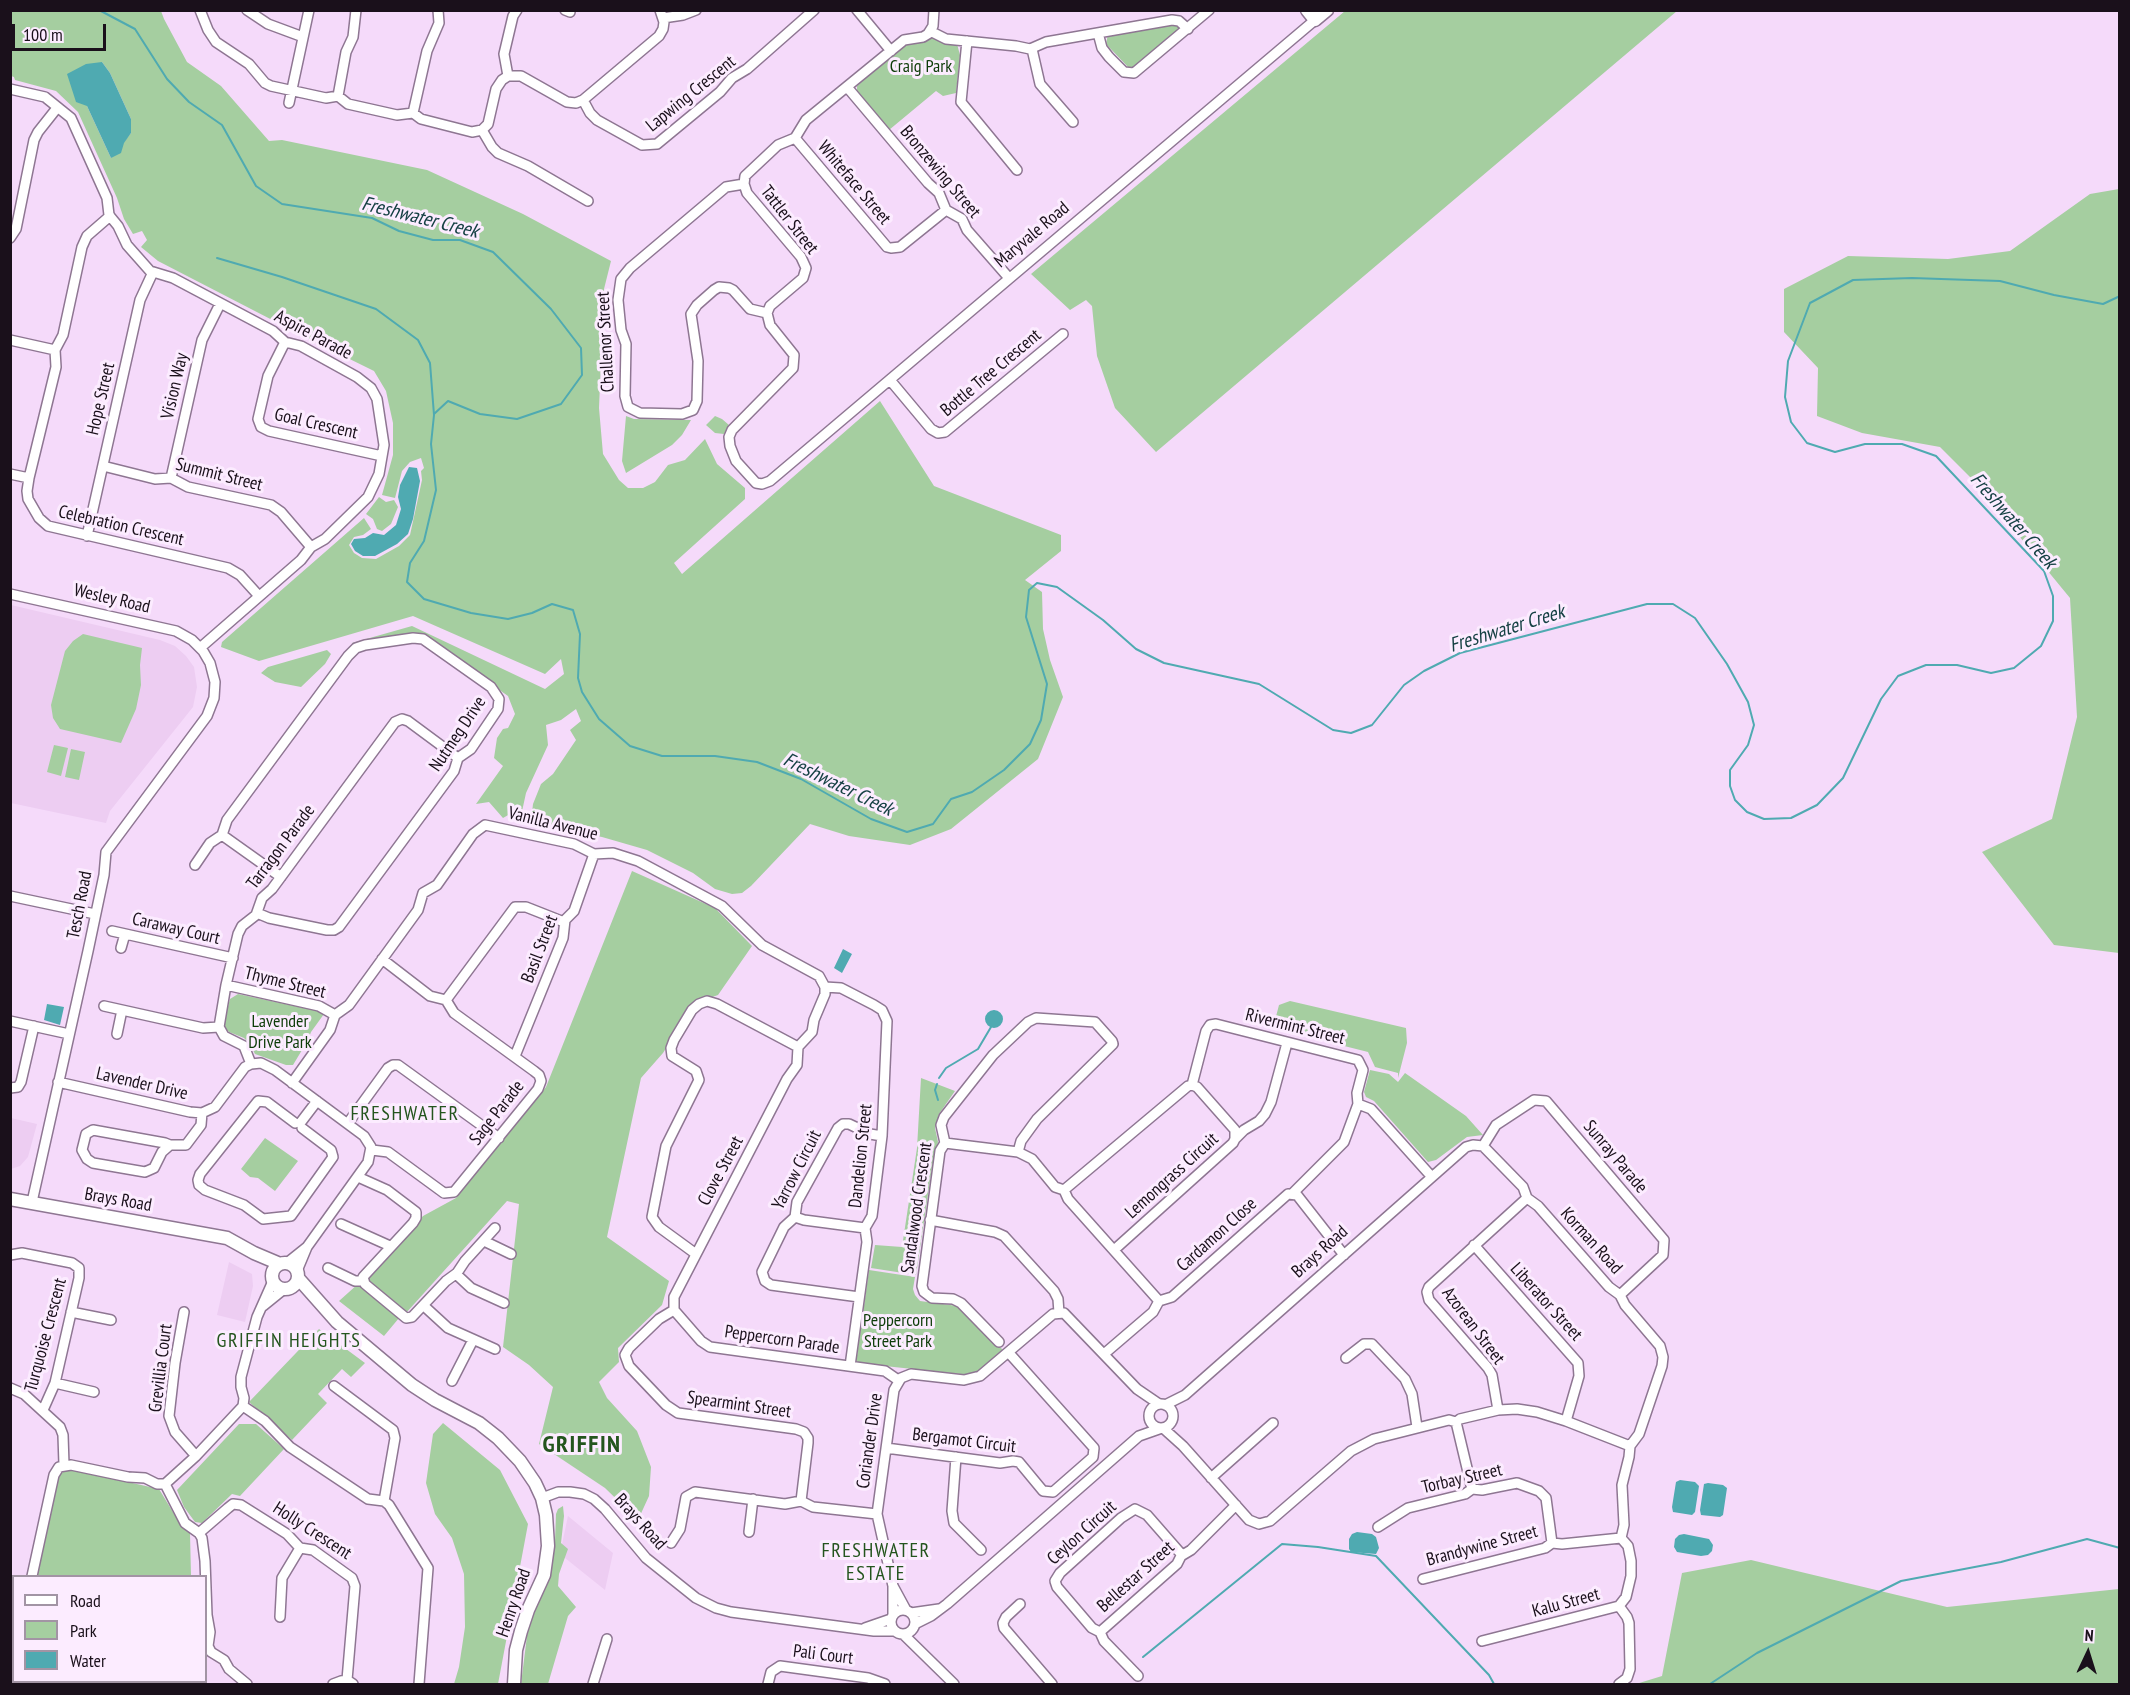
<!DOCTYPE html>
<style>
body{margin:0}
#map{position:relative;width:2130px;height:1695px;overflow:hidden;background:#f5dafa;font-family:"PT Sans Narrow",sans-serif}
canvas{display:block}
.frame{position:absolute;inset:0;border:12px solid #1a101b;pointer-events:none}
.legend{position:absolute;left:12px;top:1575px;width:195px;height:108px;box-sizing:border-box;background:#fcecff;border:2px solid #a294a4;margin:0;padding:8px 10px;list-style:none;font-size:18px;color:#1a101b}
.legend li{display:flex;align-items:center;gap:12px;height:30px}
.legend b{width:30px;border:2px solid #a294a4}
.north{position:absolute;left:2058px;top:1623px;width:60px;height:60px;-webkit-text-stroke:4px #fcecff;paint-order:stroke;rotate:4deg;font-size:16px;font-weight:700;line-height:24px;text-align:center;color:#1a101b}
.north::after{content:'';display:block;margin:auto;width:21px;height:27px;background:#1a101b;clip-path:polygon(50% 0,100% 100%,50% 72%,0 100%)}
.scale{position:absolute;left:12px;top:24px;width:94px;height:27px;box-sizing:border-box;border:3px solid #1a101b;border-top:0;padding-left:8px;font-size:18px;line-height:21px;white-space:nowrap;color:#1a101b;-webkit-text-stroke:4px #fcecff;paint-order:stroke}
</style>
<div id="map">
<canvas width="2130" height="1695"></canvas>
<div class="frame"></div>
<ul class="legend">
<li><b style="height:8px;background:#fff"></b>Road</li>
<li><b style="height:16px;background:#a5cea0"></b>Park</li>
<li><b style="height:16px;background:#4faab1"></b>Water</li>
</ul>
<div class="north">N</div>
<div class="scale">100 m</div>
</div>
<script>
const ctx = document.querySelector('canvas').getContext('2d');
ctx.lineJoin = 'round';
function fillPath(path, color) { ctx.fillStyle = color; ctx.fill(path, 'evenodd'); }
const shape = rows => new Path2D(rows.map(r => 'M' + r).join(''));
function strokePath(path, color, width, dash) { ctx.strokeStyle = color; ctx.lineWidth = width; ctx.lineCap = dash ? 'butt' : 'round'; ctx.setLineDash(dash || []); ctx.stroke(path); }
function label(font, color, halo, rows, align = 'center') {
  ctx.font = font + ' "PT Sans Narrow",sans-serif'; ctx.lineWidth = 6; ctx.setLineDash([]); ctx.textBaseline = 'middle'; ctx.strokeStyle = halo; ctx.fillStyle = color; for (const [text, x, y, turn = 0] of rows) {
    ctx.save(); ctx.translate(x, y); ctx.rotate((+turn || 0) * Math.PI / 180); ctx.textAlign = isNaN(turn) ? turn : align; if (halo) ctx.strokeText(text, 0, 0); ctx.fillText(text, 0, 0); ctx.restore();
  }
}
const built = shape([
 [11,605,160,640,175,646,186,656,194,667,197,687,193,707,110,811,106,823,11,803],
 [11,1118,37,1124,28,1157,20,1166,11,1169],
 [229,1262,252,1274,253,1286,245,1322,217,1315],
 [568,1516,613,1553,605,1590,560,1554]
]);
const green = shape([
 [10,11,161,11,164,19,187,62,221,86,269,141,282,140,427,170,523,214,611,261,604,289,599,408,603,454,619,480,628,488,643,488,655,482,668,465,685,460,705,439,717,464,745,488,745,499,674,563,682,574,880,401,934,486,1061,535,1061,551,1025,580,1042,592,1043,629,1050,660,1063,697,1038,759,951,829,910,845,849,836,810,824,751,886,742,893,732,894,715,889,693,873,647,850,602,837,546,826,532,813,533,804,541,784,553,774,576,740,570,730,581,721,576,709,561,720,546,725,548,745,526,793,521,816,510,814,503,818,489,802,476,804,503,766,494,758,497,738,503,729,508,728,515,714,508,696,430,641,354,646,352,643,412,626,545,689,564,674,561,659,545,674,413,616,259,661,221,647,222,642,364,518,371,529,363,535,354,537,349,545,354,553,362,558,376,559,399,546,410,535,422,480,421,471,424,468,421,458,410,462,402,471,395,498,382,495,393,455,393,423,386,391,374,371,311,340,158,261,141,247,147,240,142,231,133,234,124,219,117,198,78,112,56,91,15,80,14,77,11,76],
 [102,62,110,73,131,119,131,133,111,158,87,106],
 [1345,11,1677,11,1156,452,1115,408,1097,356,1092,306,1086,300,1070,310,1031,274],
 [1174,21,1182,29,1137,68,1128,67,1106,44,1108,34],
 [931,35,957,44,960,55,956,93,943,96,936,91,889,130,857,92,857,86,909,39],
 [2119,189,2120,189,2119,953,2054,945,1982,852,2052,819,2077,717,2070,598,1973,480,1940,447,1862,433,1817,416,1818,368,1784,332,1784,289,1848,256,1948,259,2010,251,2090,194],
 [626,416,634,419,691,420,682,435,672,445,626,473,622,461],
 [715,416,722,419,729,425,724,434,715,433,706,425],
 [379,497,386,502,394,500,398,507,391,524,382,531,377,529,373,519,366,514],
 [83,634,142,648,140,665,141,685,136,709,121,743,60,729,53,718,51,705,65,651,73,641],
 [327,650,331,654,325,664,301,687,275,682,261,673,268,667],
 [54,745,68,748,61,776,47,772],
 [71,749,85,752,79,780,65,777],
 [632,871,715,908,752,946,718,995,695,1003,663,1053,641,1078,607,1237,669,1281,662,1305,618,1348,619,1362,599,1382,607,1398,637,1431,651,1467,649,1496,638,1520,605,1488,539,1444,553,1387,529,1365,503,1347,519,1204,507,1201,406,1313,366,1279,423,1216,456,1198,546,1087],
 [238,994,318,1011,324,1014,311,1032,308,1040,293,1065,286,1065,255,1054,250,1044,244,1038,229,1032,225,1028,224,1022,230,999],
 [1290,1001,1406,1028,1407,1043,1398,1078,1398,1073,1375,1067,1368,1052,1273,1028,1279,1005],
 [1370,1070,1389,1074,1398,1082,1405,1073,1466,1116,1483,1135,1467,1137,1436,1160,1428,1162,1374,1101,1366,1097,1364,1092],
 [921,1078,955,1091,939,1114,935,1128,938,1142,932,1167,916,1275,871,1268,875,1245,902,1247,917,1148],
 [265,1138,298,1161,275,1191,258,1178,250,1177,241,1169],
 [869,1270,915,1277,913,1289,915,1295,920,1301,958,1306,1003,1350,977,1372,970,1375,856,1363],
 [358,1284,399,1318,384,1336,339,1301],
 [319,1329,365,1363,351,1377,342,1369,318,1394,327,1403,292,1440,249,1402],
 [443,1423,500,1470,528,1524,498,1684,454,1684,459,1667,465,1627,464,1574,452,1538,435,1514,426,1483,433,1434],
 [239,1424,256,1424,284,1449,240,1496,232,1494,202,1523,195,1522,184,1507,177,1490],
 [70,1469,159,1489,182,1527,190,1533,191,1576,36,1576,59,1474],
 [563,1506,564,1516,561,1543,568,1549,559,1574,558,1586,576,1607,568,1616,548,1684,521,1684,528,1628,534,1608,550,1571,555,1541,556,1514,558,1509],
 [1751,1560,1947,1607,2119,1589,2119,1684,1636,1684,1662,1676,1682,1573],
 [10,1590,14,1590,14,1682,194,1682,194,1684,11,1684]
]);
const water = shape([
 [102,62,110,73,131,119,131,133,124,143,121,153,111,158,87,106,76,102,67,74,86,64],
 [409,467,417,468,420,481,413,519,408,534,397,544,375,556,363,556,355,551,351,544,354,539,365,538,373,533,384,535,396,525,401,509,398,497,400,485],
 [843,949,852,954,842,973,834,968],
 [47,1004,64,1007,60,1025,44,1020],
 '985 1019a9 9 0 1 1 18 0a9 9 0 1 1-18 0Z',
 [1680,1480,1695,1482,1699,1486,1695,1512,1692,1515,1673,1512,1672,1507,1676,1482],
 [1708,1483,1723,1485,1727,1488,1723,1515,1720,1517,1701,1515,1700,1510,1704,1484],
 [1357,1532,1372,1534,1376,1537,1379,1548,1376,1554,1351,1552,1349,1549,1349,1539,1352,1534],
 [1684,1534,1709,1539,1713,1545,1712,1551,1708,1555,1701,1556,1677,1552,1674,1547,1675,1539,1679,1535]
]);
const stream = shape([
 [99,10,135,29,167,79,189,102,222,125,256,186,282,204,372,218,399,231,433,240,460,240,493,252,551,309,581,348,582,375,561,404,517,419,480,414,448,401,434,414],
 [217,258,282,277,376,309,418,340,430,363,434,415,431,444,436,490,424,541,410,563,407,582,424,599,471,613,508,619,532,613,552,604,573,610,580,634,578,678,582,692,599,719,630,746,662,756,715,756,757,762,801,779,871,819,907,832,933,824,951,799,972,792,1004,770,1030,744,1041,720,1047,684,1026,617,1029,590,1037,583,1057,587,1103,620,1136,649,1164,663,1259,684,1333,730,1351,733,1372,725,1404,685,1424,671,1460,653,1647,604,1673,604,1695,618,1727,664,1748,702,1754,725,1748,745,1730,770,1730,786,1735,800,1747,812,1764,819,1791,818,1817,805,1843,778,1881,699,1898,676,1926,665,1957,665,1991,673,2014,668,2041,646,2053,621,2053,596,2044,571,1936,456,1902,444,1865,444,1835,452,1807,443,1791,422,1785,397,1788,361,1810,303,1853,280,1912,278,2000,281,2054,295,2103,304,2120,296],
 [939,1078,946,1068,978,1049,991,1027],
 [937,1084,935,1090,938,1100],
 [1143,1657,1282,1544,1318,1547,1376,1556,1489,1675,1494,1684],
 [1710,1684,1757,1653,1901,1581,2001,1562,2087,1539,2120,1548]
]);
const minor = shape([
 [200,10,208,30,216,42,249,64,265,83,271,86,326,98,338,96,348,104,397,115,413,113,421,119,472,132,482,130,488,124,496,89,502,80,508,76,521,76,567,102,576,103,583,100,659,36,663,29,664,22,660,10],
 [247,10,268,24,303,37],
 [565,10,570,12],
 [857,10,891,51],
 [934,10,933,26,928,34,923,37,904,40,806,120,795,138,778,145,745,176,744,184,747,193,801,257,806,268,803,278,770,306,767,313,770,325,794,355,793,368,732,430,729,437,730,446,736,461,756,483,762,484,770,481,1315,20],
 [663,18,683,15,696,10],
 [930,31,946,39,1016,46,1030,49,1046,42,1172,20,1179,21,1188,29],
 [1098,33,1102,48,1109,57,1124,72,1134,73,1209,10],
 [967,41,961,102,1017,170],
 [1032,49,1040,84,1073,122],
 [508,76,504,54,513,16,517,10],
 [847,87,928,183,939,193,946,210,962,219,967,230,1009,278],
 [10,89,45,97,71,118,107,198,109,215,118,226,127,245,150,271,173,278,273,331,285,342,301,346,357,377,371,388,377,399,384,445,379,474,368,497,325,539,311,547,301,560,200,648],
 [338,96,346,52,353,37,356,10],
 [583,100,590,113,597,120,642,145,657,144,720,92,732,78,747,69,814,10],
 [289,103,309,10],
 [413,113,427,51,439,23,438,10],
 [482,130,492,147,498,153,528,166,588,201],
 [795,138,887,247,891,248,900,247,946,210],
 [744,184,726,187,630,268,621,279,618,300,621,330,626,344,625,396,628,407,640,413,682,414,693,410,697,401,698,361,691,314,697,305,714,290,719,287,729,288,733,290,750,309,767,313],
 [110,216,87,236,82,247,63,335,55,350,56,367,29,478,27,491,28,499,39,518,48,526,228,568,240,575,259,596],
 [10,238,16,229,34,140,38,132,57,108],
 [10,340,55,350],
 [285,342,268,376,258,419,261,427,269,431,382,456],
 [890,380,931,429,938,433,945,432,1063,334],
 [103,466,155,479,171,478,188,487,271,505,281,512,311,547],
 [10,474,29,478],
 [171,478,202,340,220,304],
 [87,536,140,300,153,272],
 [10,594,176,631,192,640,203,651,210,663,215,682,214,698,207,716,106,852,104,875,88,951,32,1202],
 [222,835,281,877],
 [195,865,210,843,222,835,227,820,348,656,356,648,365,645,413,638,423,639,491,687,499,699,498,709,471,749,458,758,454,771,339,927,334,930,327,930,269,918,257,913],
 [10,896,95,914],
 [112,931,233,958],
 [121,948,125,934],
 [226,985,319,1006,335,1015],
 [825,987,841,988,874,1005,882,1010,887,1021,882,1136,872,1216,865,1228,867,1242,850,1366],
 [446,1000,515,907,526,907,564,922],
 [104,1006,203,1028,219,1027],
 [10,1021,69,1034],
 [117,1034,122,1010],
 [515,1056,563,938,565,920,574,911,594,854],
 [251,1064,244,1046,224,1036,219,1027,226,985,238,934,242,926,256,915,262,898,272,889,395,722,402,719,408,721,458,758],
 [58,1082,190,1112,202,1113,215,1107,245,1067,251,1064,261,1063,275,1070,364,1136,371,1147,368,1162,307,1247,297,1271],
 [292,1083,330,1030,335,1015,349,1005,418,910,423,893,437,885,473,834,485,825,574,844,594,854,613,853,638,861,722,906,762,945,819,976,825,987],
 [1192,1085,1206,1031,1210,1025,1216,1024,1358,1060,1363,1070,1357,1093,1358,1104,1371,1109,1431,1176],
 [10,1088,18,1087,21,1082,34,1026],
 [301,1122,317,1101],
 [295,1123,267,1102,258,1101,200,1174,198,1180,199,1185,205,1190,244,1205,263,1219,291,1216,333,1157,331,1150,302,1128],
 [348,1123,388,1068,393,1065,398,1065,499,1138],
 [1235,1139,1244,1130,1259,1121,1265,1114,1271,1102,1287,1043],
 [945,1143,1018,1152,1032,1159,1055,1187,1064,1190,1068,1199,1159,1301],
 [170,1145,162,1152,154,1168,145,1172,93,1163,87,1159,82,1150,86,1134,93,1130,165,1143,170,1145,186,1145,201,1125,202,1113],
 [1483,1146,1496,1125,1534,1100,1546,1101,1664,1240,1663,1255,1620,1295],
 [372,1150,388,1152,444,1193,454,1192,538,1089,541,1081,539,1075,534,1071,454,1013,446,1000,430,996,382,959],
 [358,1177,387,1190,416,1212,416,1218,413,1223,363,1277,365,1284,406,1318,412,1317,446,1281,457,1273,465,1261,495,1228],
 [1064,1190,1188,1086,1192,1085,1197,1087,1235,1130,1235,1139,1233,1143,1114,1250],
 [1292,1194,1344,1142,1358,1104],
 [795,1217,804,1220,865,1228],
 [930,1220,995,1232,1004,1236,1054,1291,1058,1299,1059,1313],
 [341,1224,390,1246],
 [484,1241,511,1254],
 [1474,1245,1578,1363,1579,1376,1566,1421],
 [696,1254,659,1227,652,1217,666,1146,699,1080,696,1071,672,1056,671,1048,674,1040,692,1010,699,1004,707,1001,717,1004,798,1047],
 [10,1255,22,1253,72,1263,79,1268,79,1278,55,1383,43,1410],
 [287,1263,307,1247],
 [328,1268,355,1281,363,1281],
 [456,1274,471,1288,504,1303],
 [859,1297,771,1285,765,1281,762,1272,784,1227,795,1217,797,1202,838,1128,843,1124,849,1124,870,1134,882,1136],
 [263,1306,284,1289],
 [424,1306,448,1328,495,1349],
 [674,1310,701,1341,710,1347,885,1371,898,1380],
 [71,1312,111,1320],
 [184,1312,175,1363,169,1416,175,1432,196,1456],
 [999,1342,961,1303,953,1299,932,1298,924,1292,922,1286,940,1151,945,1143,941,1125,944,1117,993,1055,1028,1022,1036,1018,1095,1022,1112,1041,1113,1044,1037,1119,1021,1141,1018,1152],
 [1104,1354,1153,1312,1159,1301,1172,1297,1288,1194,1297,1195,1344,1255],
 [1346,1358,1364,1344,1372,1344,1405,1379,1412,1394,1417,1427],
 [452,1381,473,1340],
 [55,1383,94,1392],
 [334,1386,393,1430,395,1438,384,1501],
 [10,1388,24,1394,60,1427,63,1435,64,1465],
 '1149 1416a12 12 0 1 1 24 0a12 12 0 1 1-24 0Z',
 [1165,1405,1185,1395,1466,1147,1473,1145,1483,1146],
 [243,1406,265,1421,290,1447,368,1499,384,1501,389,1505,428,1568,419,1684],
 [1498,1410,1492,1375,1488,1368,1429,1300,1427,1292,1429,1287,1527,1198],
 [1456,1422,1472,1489],
 [1163,1428,1183,1446,1249,1520,1259,1524,1270,1521,1351,1451,1374,1439,1449,1420,1456,1422,1460,1419,1498,1410,1517,1409,1537,1412,1566,1421,1630,1446],
 [886,1448,1000,1463,1013,1461,1019,1462,1043,1491,1053,1492,1093,1457,1094,1448,1009,1353],
 [956,1457,952,1511,954,1523,981,1550],
 [1211,1478,1273,1423],
 [165,1484,185,1523,199,1533,202,1538,205,1561,207,1615,210,1632,208,1646,211,1652,224,1660,229,1669,247,1684],
 [542,1498,558,1492,570,1492,584,1494,594,1499,605,1509,646,1558,696,1598,716,1608,731,1612,814,1623,874,1631,894,1631],
 [801,1501,808,1443,808,1438,804,1432,796,1429,678,1413,666,1405,629,1366,625,1355,629,1348,659,1319,674,1310,674,1297,787,1079,797,1065,798,1047,812,1032,814,1020,825,994,825,987],
 [1378,1527,1408,1508,1465,1494,1472,1489,1482,1490,1517,1483,1539,1491,1546,1498,1552,1543],
 [749,1532,753,1499],
 [199,1533,228,1508,233,1504,241,1505,287,1534,300,1548,313,1550,352,1578,355,1586,347,1680],
 [671,1543,680,1529,686,1497,695,1492,785,1504,801,1501,813,1507,877,1514],
 [32,1576,54,1475,59,1467,71,1465,128,1477,145,1478,157,1484,165,1484,196,1456,243,1406,244,1398,241,1387,241,1377,257,1317,273,1281],
 [1423,1579,1545,1548,1552,1543,1562,1544,1621,1538],
 [10,1585,14,1586],
 [1020,1604,1006,1617,1003,1623,1004,1628,1052,1684],
 [1619,1606,1627,1617,1629,1623,1630,1669,1627,1678,1619,1684],
 '891 1622a12 12 0 1 1 24 0a12 12 0 1 1-24 0Z',
 [906,1610,893,1586,877,1514,894,1390,901,1378,911,1374,964,1380,980,1376,1053,1314,1064,1313,1137,1389,1159,1404],
 [911,1613,939,1609],
 [893,1615,893,1586],
 [280,1617,282,1578,300,1548],
 [915,1624,931,1616,947,1604,1139,1436,1159,1429],
 [865,1628,891,1619],
 [1100,1632,1092,1628,1057,1587,1055,1581,1060,1573,1121,1518,1135,1509,1147,1515,1182,1555],
 [904,1635,954,1684],
 [1482,1641,1619,1606,1626,1597,1631,1576,1631,1561,1628,1546,1621,1538,1624,1525,1622,1485,1629,1457,1630,1446,1639,1434,1662,1366,1663,1357,1660,1346,1625,1305,1620,1295,1609,1287,1538,1206,1527,1198,1523,1187,1483,1146],
 [1138,1676,1104,1641,1100,1632,1177,1564,1181,1556,1191,1550,1236,1505],
 [333,1684,341,1681,347,1680,353,1684],
 [593,1684,607,1639],
 [768,1684,771,1672,780,1666,868,1678,885,1684]
]);
const major = shape([
 [1307,10,1315,20,1327,10],
 [10,1199,227,1238,254,1253,280,1264],
 '272 1276a13 13 0 1 1 26 0a13 13 0 1 1-26 0Z',
 [298,1278,337,1322,412,1385,435,1400,479,1423,498,1438,520,1461,535,1483,542,1498,546,1515,548,1546,544,1575,528,1610,521,1631,516,1650,514,1684]
]);
const parkNames = [
 ["Craig Park",921,67],
 ["Lavender",280,1022],
 ["Drive Park",280,1043],
 ["Peppercorn",898,1321],
 ["Street Park",898,1342]
];
const streetNames = [
 ["Lapwing Crescent",691,94,-39],
 ["Bronzewing Street",940,172,50],
 ["Whiteface Street",854,183,50],
 ["Tattler Street",789,220,52],
 ["Maryvale Road",1032,235,-40],
 ["Aspire Parade",313,335,28],
 ["Challenor Street",606,342,-93],
 ["Bottle Tree Crescent",991,373,-40],
 ["Vision Way",175,386,-77],
 ["Hope Street",101,399,-77],
 ["Goal Crescent",316,424,13],
 ["Summit Street",219,475,14],
 ["Celebration Crescent",121,526,13],
 ["Wesley Road",112,599,13],
 ["Nutmeg Drive",458,734,-56],
 ["Vanilla Avenue",553,824,14],
 ["Tarragon Parade",281,847,-53],
 ["Tesch Road",80,905,-79],
 ["Caraway Court",176,929,13],
 ["Basil Street",540,949,-69],
 ["Thyme Street",285,983,14],
 ["Rivermint Street",1295,1027,14],
 ["Lavender Drive",142,1084,13],
 ["Sage Parade",497,1113,-52],
 ["Dandelion Street",861,1156,-84],
 ["Sunray Parade",1615,1157,50],
 ["Yarrow Circuit",797,1170,-63],
 ["Clove Street",721,1171,-62],
 ["Lemongrass Circuit",1172,1176,-42],
 ["Brays Road",118,1200,10],
 ["Sandalwood Crescent",917,1208,-82],
 ["Cardamon Close",1217,1235,-42],
 ["Korman Road",1591,1241,48],
 ["Brays Road",1320,1252,-42],
 ["Liberator Street",1546,1302,48],
 ["Azorean Street",1473,1326,53],
 ["Turquoise Crescent",46,1335,-75],
 ["Peppercorn Parade",782,1340,8],
 ["Grevillia Court",161,1368,-83],
 ["Spearmint Street",739,1405,8],
 ["Coriander Drive",870,1441,-82],
 ["Bergamot Circuit",964,1441,7],
 ["Torbay Street",1462,1479,-13],
 ["Brays Road",640,1522,48],
 ["Holly Crescent",312,1531,33],
 ["Ceylon Circuit",1082,1533,-42],
 ["Brandywine Street",1482,1546,-15],
 ["Bellestar Street",1136,1577,-42],
 ["Henry Road",514,1603,-71],
 ["Kalu Street",1566,1603,-15],
 ["Pali Court",823,1655,7]
];
const waterNames = [
 ["Freshwater Creek",420,218,14],
 ["Freshwater Creek",2013,521,49],
 ["Freshwater Creek",1507,629,-17],
 ["Freshwater Creek",838,785,26]
];
const neighbourhoodNames = [
 ["FRESHWATER",405,1114],
 ["GRIFFIN HEIGHTS",289,1341],
 ["FRESHWATER",876,1551],
 ["ESTATE",876,1574]
];
const districtNames = [
 ["GRIFFIN",582,1445]
];
fillPath(built, '#edcdf2');
fillPath(green, '#a5cea0');
fillPath(water, '#4faab1');
strokePath(stream, '#4faab1', 2);
strokePath(minor, '#8e7692', 12);
strokePath(major, '#8e7692', 15);
strokePath(minor, '#fff', 9);
strokePath(major, '#fff', 12);
label('18px', '#0d3c08', '#fcecff', parkNames);
label('18px', '#1a101b', '#fcecff', streetNames);
label('italic 20px', '#164144', '#fcecff', waterNames);
ctx.letterSpacing = '1.5px';
label('20px', '#24551e', '#fcecff', neighbourhoodNames);
ctx.letterSpacing = '0px';
ctx.letterSpacing = '1.5px';
label('bold 24px', '#24551e', '#fcecff', districtNames);
ctx.letterSpacing = '0px';
</script>
